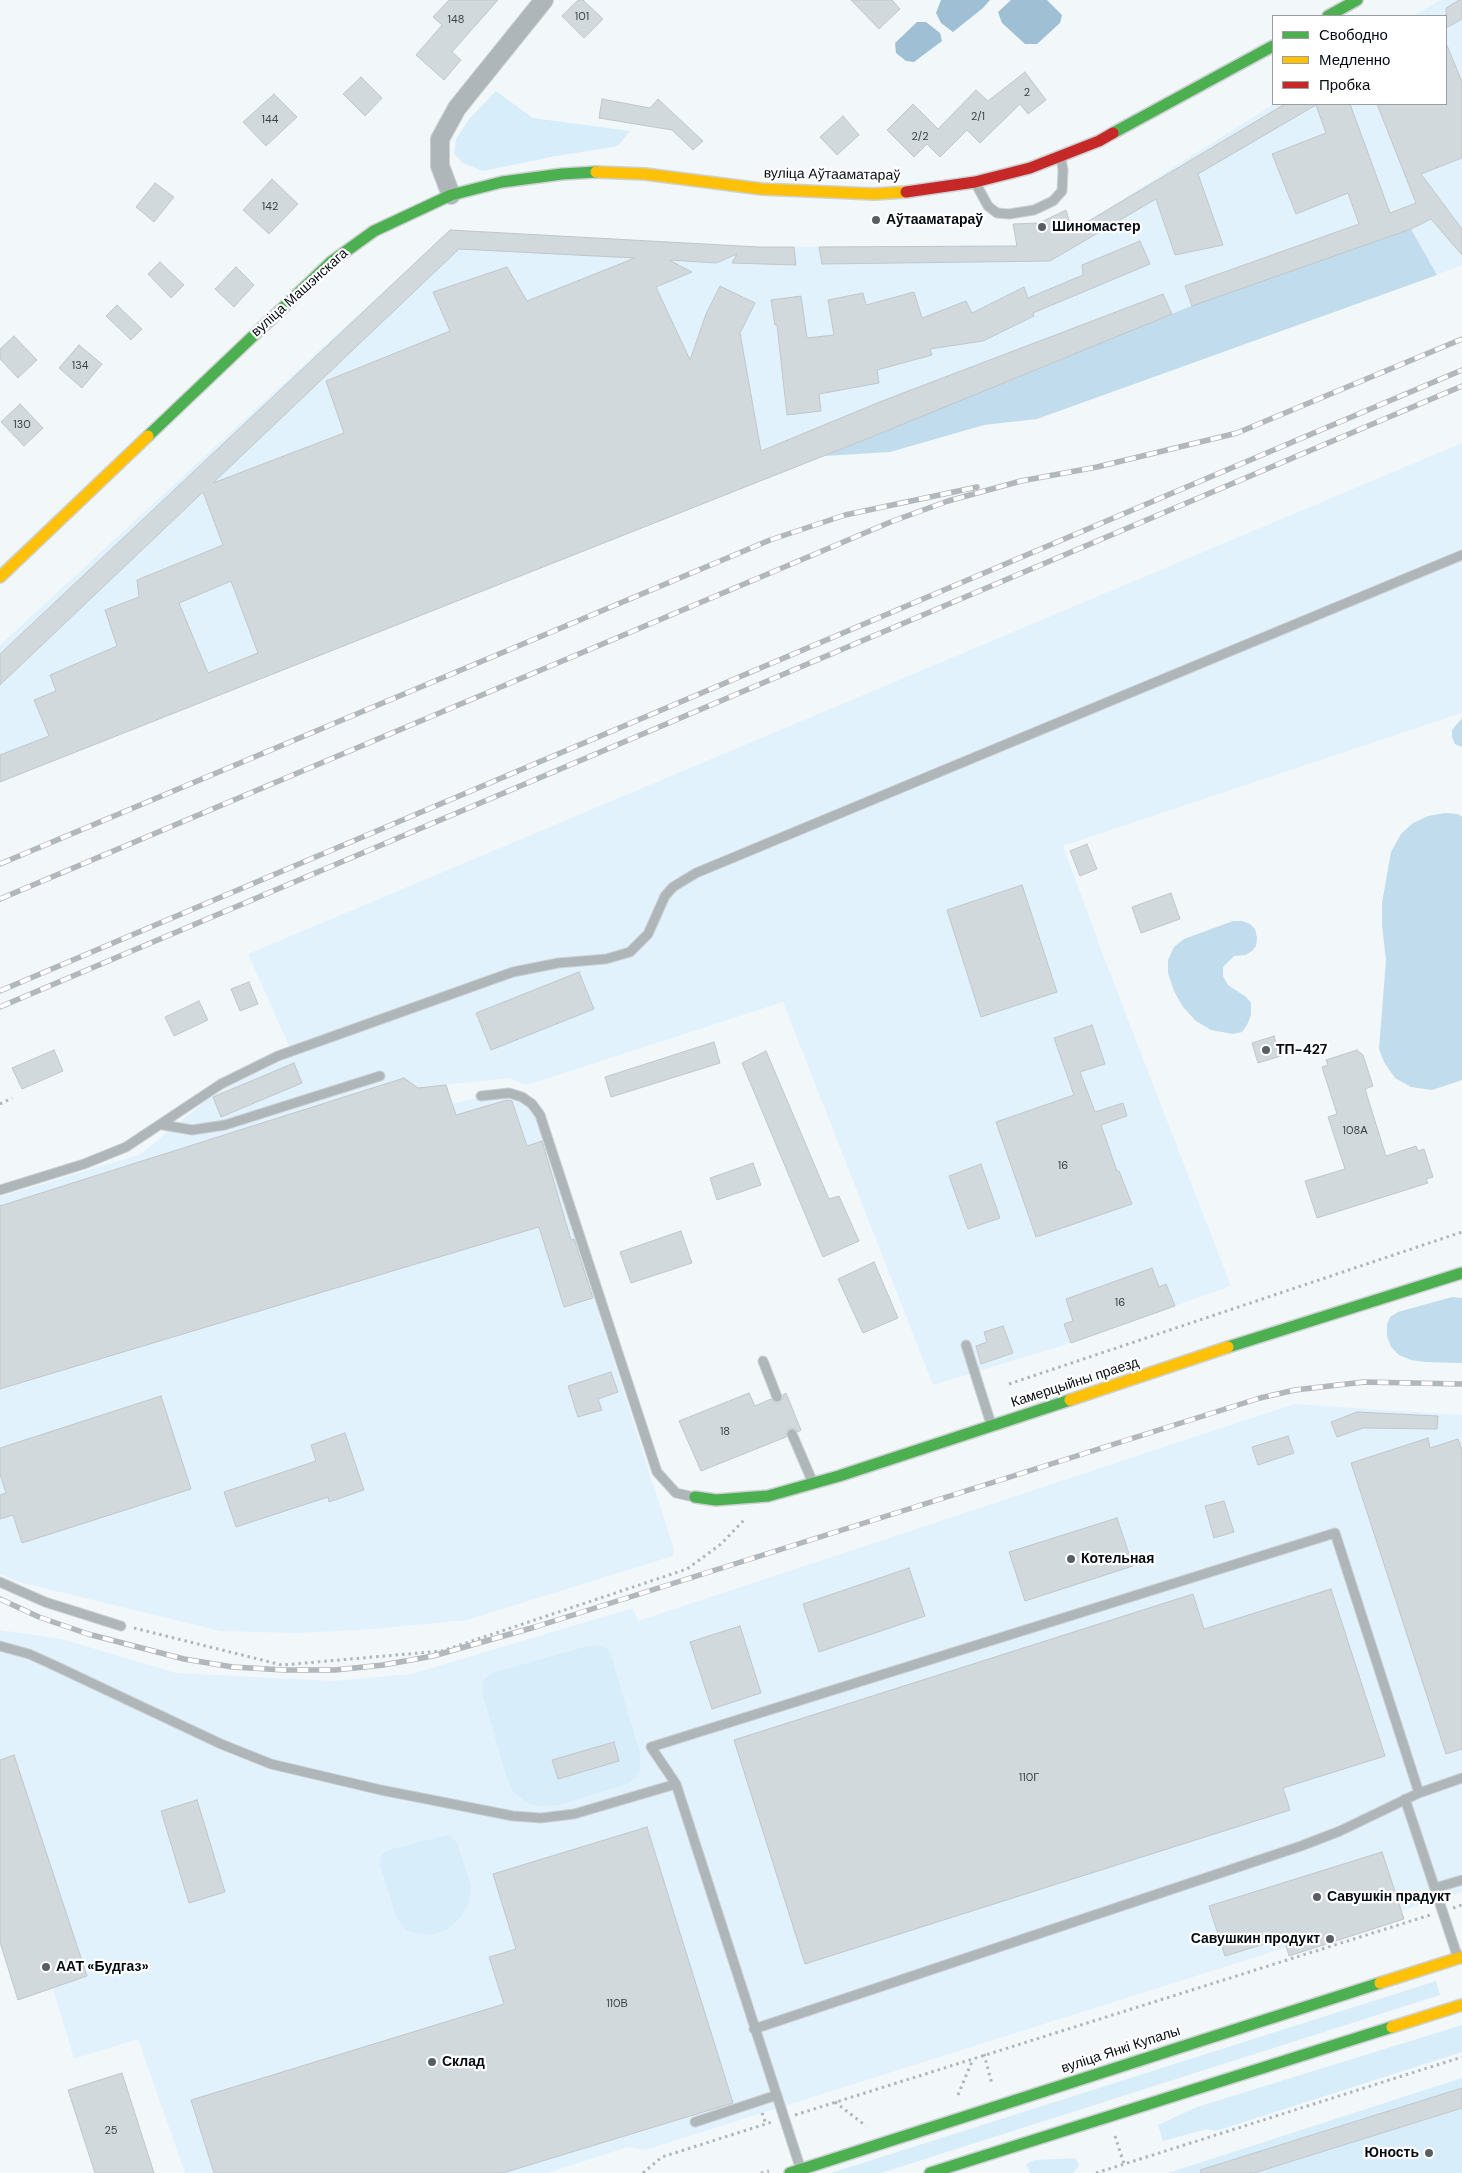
<!DOCTYPE html>
<meta charset="utf-8">
<style>
body{margin:0}
#map{position:relative;width:1462px;height:2173px;overflow:hidden;background:#f2f7fa;font-family:"DM Sans",sans-serif}
canvas{display:block}
.legend{position:absolute;left:1272px;top:15px;width:175px;height:90px;box-sizing:border-box;background:#fff;border:1px solid #9b9ea0;margin:0;padding:6px 9px;list-style:none;font-size:15px;color:#050c12}
.legend li{display:flex;align-items:center;gap:10px;height:25px}
.legend b{width:25px;border:1px solid #9b9ea0}
</style>
<div id="map">
<canvas width="1462" height="2173"></canvas>
<ul class="legend">
<li><b style="height:6px;background:#4caf50"></b>Свободно</li>
<li><b style="height:6px;background:#ffc107"></b>Медленно</li>
<li><b style="height:6px;background:#c62828"></b>Пробка</li>
</ul>
</div>
<script>
const ctx = document.querySelector('canvas').getContext('2d');
ctx.lineJoin = 'round';
function fillPath(path, color) { ctx.fillStyle = color; ctx.fill(path, 'evenodd'); }
const shape = rows => new Path2D(rows.map(r => 'M' + r).join(''));
function strokePath(path, color, width, dash) { ctx.strokeStyle = color; ctx.lineWidth = width; ctx.lineCap = dash ? 'butt' : 'round'; ctx.setLineDash(dash || []); ctx.stroke(path); }
function label(font, color, halo, rows, align = 'center') {
  ctx.font = font + ' "DM Sans",sans-serif'; ctx.lineWidth = 4.5; ctx.setLineDash([]); ctx.textBaseline = 'middle'; ctx.strokeStyle = halo; ctx.fillStyle = color; for (const [text, x, y, turn = 0] of rows) {
    ctx.save(); ctx.translate(x, y); ctx.rotate((+turn || 0) * Math.PI / 180); ctx.textAlign = isNaN(turn) ? turn : align; if (halo) ctx.strokeText(text, 0, 0); ctx.fillText(text, 0, 0); ctx.restore();
  }
}
const built = shape([
 [1440,0,1462,0,1462,265,1437,275,1411,229,874,436,0,782,0,645,450,230,761,247,1046,245,1072,231,1274,104,1446,104,1446,16,1414,16],
 [1462,443,1462,713,1063,846,1105,960,1231,1286,1071,1343,933,1385,783,1002,527,1085,508,1078,446,1085,452,1104,494,1093,532,1104,578,1227,572,1230,674,1549,673,1556,467,1620,374,1629,298,1633,220,1631,19,1582,0,1574,0,1197,141,1154,213,1095,293,1055,248,954],
 [1294,1404,1462,1415,1462,1892,645,2150,628,2147,547,2173,185,2173,138,2039,74,2059,53,1988,18,2000,0,1942,0,1630,62,1639,176,1673,333,1681,411,1674,633,1608,638,1621]
]);
const green = shape([
 [496,91,533,118,630,131,618,146,551,157,483,171,463,163,454,154,456,139,469,119],
 [598,1645,608,1649,611,1655,640,1753,640,1769,637,1776,627,1784,559,1805,539,1806,529,1804,514,1793,507,1779,482,1692,482,1682,492,1673,587,1646],
 [447,1835,451,1836,457,1843,469,1879,471,1887,469,1902,461,1917,447,1930,431,1935,413,1933,406,1930,396,1916,380,1865,382,1855,388,1850],
 [1436,1981,1440,1995,881,2173,831,2173],
 [1462,2025,1462,2052,1216,2131,1207,2129,1163,2141,1158,2125,1197,2107],
 [1462,2078,1462,2173,1168,2173],
 [1076,2158,1079,2166,1073,2173,1030,2173,1026,2164,1035,2160]
]);
const forest = shape([
 [1411,229,1437,275,1037,419,984,425,890,452,824,456,1211,298],
 [1462,718,1462,747,1455,744,1452,737,1452,730],
 [1445,813,1458,814,1462,817,1462,1080,1432,1090,1411,1087,1395,1078,1384,1062,1379,1049,1386,960,1382,925,1382,903,1391,852,1401,834,1413,823,1428,816],
 [1233,921,1242,921,1250,924,1255,929,1257,938,1256,946,1252,951,1246,955,1234,956,1223,967,1223,976,1228,985,1246,997,1251,1003,1251,1015,1247,1025,1242,1032,1233,1034,1211,1030,1196,1021,1183,1007,1174,991,1168,973,1168,960,1174,947,1184,939],
 [1452,1297,1462,1298,1462,1363,1425,1362,1411,1360,1399,1355,1391,1347,1387,1336,1387,1325,1390,1317,1398,1312]
]);
const water = shape([
 [941,0,990,0,983,8,953,32,941,23,936,13],
 [1011,0,1047,0,1062,15,1060,23,1037,44,1025,44,1002,23,998,12],
 [917,22,926,22,940,33,942,41,914,62,906,61,896,53,895,43]
]);
const building = shape([
 [449,0,498,0,452,52,461,60,444,80,416,55,442,25,433,17,449,0],
 [578,0,583,0,603,19,584,38,562,16,578,0],
 [851,0,892,0,900,9,879,29,851,0],
 [1459,0,1462,0,1462,19,1446,28,1446,8,1459,0],
 [1446,43,1462,82,1462,158,1421,174,1462,229,1462,255,1431,219,1411,229,1192,306,1185,286,1359,224,1348,193,1296,214,1272,154,1326,133,1316,105,1198,174,1223,245,1175,255,1156,199,1050,261,822,264,819,247,1017,246,1013,224,1039,223,1066,210,1072,231,1285,104,1350,104,1390,213,1416,203,1377,104,1446,104,1446,43],
 [1025,72,1046,100,1028,114,1020,104,980,143,967,130,940,157,927,144,914,157,887,130,913,104,938,129,976,90,988,101,1025,72],
 [361,77,382,98,365,116,343,94,361,77],
 [274,94,297,117,266,146,243,122,274,94],
 [602,99,650,108,658,99,703,141,693,150,672,130,599,118,602,99],
 [843,116,859,135,837,155,820,137,843,116],
 [272,179,298,204,269,234,243,210,272,179],
 [155,183,174,197,154,222,136,207,155,183],
 [450,230,759,247,794,247,796,265,732,263,737,254,716,263,669,260,692,272,656,287,690,360,706,314,720,286,755,303,740,333,761,451,882,401,1163,294,1172,314,874,436,0,782,0,755,49,736,34,700,56,691,50,675,117,646,105,610,139,597,137,580,223,545,203,492,0,685,0,654,450,230],
 [459,249,635,258,527,301,507,267,433,292,450,331,326,381,344,433,213,483,459,249],
 [231,581,258,653,208,673,179,603,231,581],
 [1140,241,1150,264,1033,313,1034,316,983,341,930,349,932,355,877,370,879,383,819,394,821,411,787,415,777,325,775,325,771,300,801,296,807,338,834,335,828,300,863,293,866,305,914,292,922,318,966,301,972,313,1024,287,1028,298,1083,275,1082,265,1140,241],
 [160,262,184,285,171,298,148,274,160,262],
 [236,267,254,285,234,307,215,289,236,267],
 [117,305,142,329,131,340,106,316,117,305],
 [14,336,37,360,18,378,0,359,0,349,14,336],
 [79,345,102,364,82,388,59,368,79,345],
 [20,404,43,428,24,446,1,422,20,404],
 [1087,844,1097,869,1080,876,1070,851,1087,844],
 [1022,885,1057,992,981,1017,947,910,1022,885],
 [1171,893,1180,919,1141,933,1132,907,1171,893],
 [579,972,594,1009,491,1050,476,1013,579,972],
 [249,982,258,1004,240,1011,231,989,249,982],
 [199,1001,208,1020,174,1036,165,1017,199,1001],
 [1092,1025,1105,1064,1080,1072,1095,1112,1123,1103,1127,1116,1101,1125,1117,1171,1119,1171,1132,1204,1036,1237,996,1122,1074,1095,1054,1038,1092,1025],
 [1274,1036,1281,1056,1258,1063,1252,1043,1274,1036],
 [714,1042,720,1063,611,1097,605,1077,714,1042],
 [54,1050,63,1071,22,1089,12,1068,54,1050],
 [1357,1050,1363,1055,1373,1086,1365,1089,1386,1156,1416,1146,1418,1151,1424,1149,1433,1177,1426,1179,1428,1183,1317,1218,1305,1181,1345,1169,1328,1117,1337,1114,1322,1067,1328,1065,1326,1060,1357,1050],
 [766,1051,829,1199,839,1196,859,1241,823,1257,742,1063,766,1051],
 [294,1063,302,1083,221,1117,213,1097,294,1063],
 [404,1078,418,1088,446,1085,456,1115,507,1100,512,1101,527,1146,542,1141,571,1240,574,1239,593,1298,564,1307,539,1227,0,1389,0,1206,404,1078],
 [753,1163,761,1185,717,1200,710,1178,753,1163],
 [981,1164,1000,1218,968,1229,949,1176,981,1164],
 [681,1231,692,1263,631,1283,620,1252,681,1231],
 [874,1262,898,1318,863,1333,838,1279,874,1262],
 [1152,1268,1159,1287,1166,1284,1175,1306,1071,1343,1064,1324,1073,1321,1066,1299,1152,1268],
 [1003,1326,1013,1353,981,1364,976,1346,987,1342,984,1332,1003,1326],
 [611,1372,618,1392,598,1399,602,1410,578,1417,568,1386,611,1372],
 [749,1393,755,1406,771,1399,776,1403,780,1403,783,1398,783,1395,786,1393,801,1430,798,1432,795,1429,790,1428,787,1431,786,1437,701,1471,679,1421,749,1393],
 [161,1396,191,1489,22,1543,13,1515,0,1519,0,1495,6,1493,0,1474,0,1448,161,1396],
 [1357,1412,1438,1416,1437,1429,1363,1428,1337,1437,1331,1422,1357,1412],
 [345,1433,364,1490,329,1502,328,1497,236,1527,224,1492,316,1461,311,1445,345,1433],
 [1288,1436,1294,1453,1258,1465,1252,1447,1288,1436],
 [1428,1438,1430,1448,1458,1439,1462,1450,1462,1749,1446,1754,1351,1463,1428,1438],
 [1224,1501,1234,1532,1214,1538,1205,1506,1224,1501],
 [1117,1518,1133,1566,1025,1601,1009,1552,1117,1518],
 [909,1568,925,1616,819,1652,803,1604,909,1568],
 [1331,1589,1385,1756,1283,1788,1290,1810,805,1964,734,1740,1193,1594,1204,1629,1331,1589],
 [740,1626,761,1693,712,1709,690,1642,740,1626],
 [614,1742,619,1761,558,1779,552,1760,614,1742],
 [14,1755,87,1976,18,2000,0,1942,0,1760,14,1755],
 [197,1800,225,1892,189,1903,161,1811,197,1800],
 [647,1827,733,2103,503,2173,214,2173,191,2100,504,2004,489,1957,516,1949,493,1874,647,1827],
 [1382,1852,1404,1919,1289,1956,1284,1938,1225,1956,1209,1906,1382,1852],
 [122,2073,154,2173,95,2173,68,2090,122,2073],
 [1462,2088,1462,2108,1254,2173,1201,2173,1200,2170,1462,2088]
]);
const path = shape([
 [0,1104,12,1098],
 [1009,1384,1462,1232],
 [134,1628,282,1665,442,1651,687,1569,721,1544,745,1519],
 [1453,1908,1462,1905],
 [984,2054,992,2084],
 [958,2095,973,2059],
 [835,2102,866,2126],
 [762,2113,766,2124],
 [795,2115,1430,1915],
 [1115,2136,1124,2164],
 [643,2173,662,2157,772,2122],
 [761,2173,769,2171],
 [1096,2173,1462,2057]
]);
const lane = shape([
 [976,184,988,206,997,213,1009,214,1034,210,1053,201,1062,191,1063,170,1061,158],
 [481,1096,509,1093,522,1097,532,1104,540,1115,657,1472,676,1493,694,1497],
 [163,1125,192,1130,225,1125,380,1076],
 [0,1190,84,1164,126,1147,221,1084,278,1056,513,972,558,963,606,959,630,952,648,934,665,896,673,887,696,873,1462,555],
 [966,1345,991,1424],
 [763,1361,777,1397],
 [792,1434,813,1483],
 [0,1582,45,1602,121,1626],
 [0,1646,29,1654,47,1662,221,1744,271,1764,381,1790,513,1816,541,1818,574,1814,676,1784,800,2167],
 [676,1784,651,1747,1335,1533,1419,1793,1340,1831,1301,1846,754,2029],
 [1419,1793,1462,1778],
 [1405,1799,1457,1955],
 [1435,1888,1462,1880],
 [695,2122,777,2095]
]);
const street = shape([
 [451,195,440,166,440,139,457,108,544,0]
]);
const fast = shape([
 [1328,16,1357,0],
 [1113,133,1273,46],
 [148,436,331,262,374,231,451,195,502,182,562,174,596,172],
 [1228,1347,1462,1273],
 [695,1497,716,1500,768,1496,839,1476,1070,1400],
 [790,2173,1380,1983],
 [930,2173,1392,2027]
]);
const slow = shape([
 [596,172,645,174,762,189,874,194,906,192],
 [0,577,148,436],
 [1070,1400,1228,1347],
 [1380,1983,1462,1957],
 [1392,2027,1462,2005]
]);
const jam = shape([
 [906,192,975,182,1030,168,1099,141,1113,133]
]);
const rail = shape([
 [0,864,770,540,845,515,977,487],
 [0,899,893,521,948,501,1021,481,1097,467,1237,433,1462,339],
 [0,991,1462,370],
 [0,1007,1462,386],
 [0,1599,39,1617,88,1634,184,1659,233,1667,284,1670,335,1670,383,1665,433,1656,535,1627,1260,1398,1295,1390,1364,1382,1462,1384]
]);
const markers = [
 [876,220,5,"#585e63"],
 [1042,227,5,"#585e63"],
 [1266,1050,5,"#585e63"],
 [1071,1559,5,"#585e63"],
 [1317,1897,5,"#585e63"],
 [1330,1939,5,"#585e63"],
 [46,1967,5,"#585e63"],
 [432,2062,5,"#585e63"],
 [1429,2153,5,"#585e63"]
];
const numberNames = [
 ["101",582,17],
 ["148",456,20],
 ["2",1027,93],
 ["2/1",978,117],
 ["144",270,120],
 ["2/2",920,137],
 ["142",270,207],
 ["134",80,366],
 ["130",22,425],
 ["108А",1355,1131],
 ["16",1063,1166],
 ["16",1120,1303],
 ["18",725,1432],
 ["110Г",1029,1778],
 ["110В",617,2004],
 ["25",111,2131]
];
const streetNames = [
 ["вуліца Аўтааматараў",832,175,1],
 ["вуліца Машэнскага",300,293,-42],
 ["Камерцыйны праезд",1075,1383,-18],
 ["вуліца Янкі Купалы",1121,2050,-18]
];
const poiNames = [
 ["Аўтааматараў",886,220],
 ["Шиномастер",1052,227],
 ["ТП-427",1276,1050],
 ["Котельная",1081,1559],
 ["Савушкін прадукт",1327,1897],
 ["Савушкин продукт",1320,1939,"right"],
 ["ААТ «Будгаз»",56,1967],
 ["Склад",442,2062],
 ["Юность",1419,2153,"right"]
];
fillPath(built, '#e2f2fd');
fillPath(green, '#d8edfa');
fillPath(forest, '#c0dced');
fillPath(water, '#9fc0d4');
fillPath(building, '#d2d9dd');
strokePath(building, '#c0c7cb', 1);
strokePath(lane, '#cdd1d4', 11);
strokePath(street, '#cdd1d4', 20);
strokePath(fast, '#cdd1d4', 14);
strokePath(slow, '#cdd1d4', 14);
strokePath(jam, '#cdd1d4', 14);
strokePath(path, '#b0b5b9', 3, [2.5, 4]);
strokePath(lane, '#afb6ba', 9);
strokePath(street, '#afb6ba', 18);
strokePath(fast, '#4caf50', 11);
strokePath(slow, '#ffc107', 11);
strokePath(jam, '#c62828', 11);
strokePath(rail, '#b2b7bb', 5.5);
strokePath(rail, '#fff', 4, [11]);
for (const [x, y, r, color] of markers) { const dot = new Path2D(); dot.arc(x, y, r, 0, 2 * Math.PI); ctx.fillStyle = color; ctx.fill(dot); strokePath(dot, '#fff', 2); }
label('11px', '#383f45', null, numberNames);
label('14px', '#050c12', '#fff', streetNames);
label('bold 14px', '#050c12', '#fff', poiNames, 'left');
</script>
